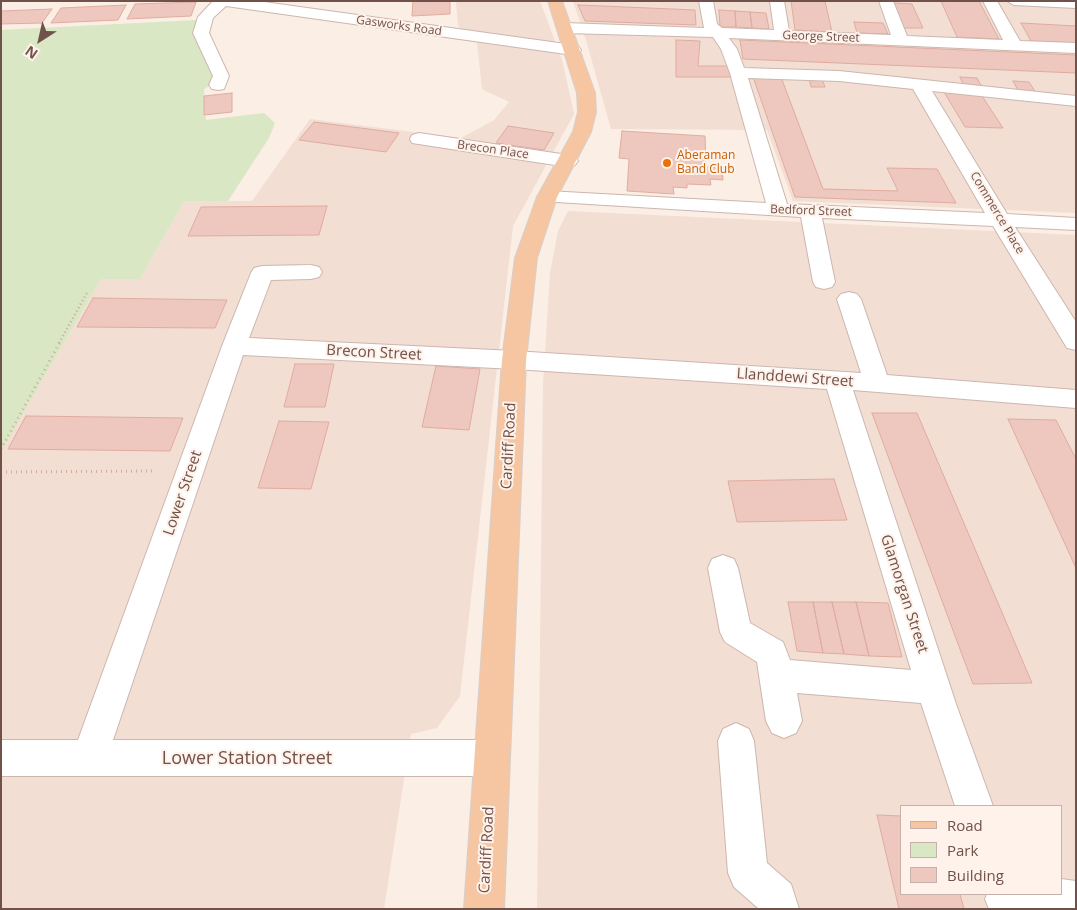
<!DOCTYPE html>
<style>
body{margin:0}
#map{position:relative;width:1077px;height:910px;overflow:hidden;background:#fbeee4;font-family:"Open Sans",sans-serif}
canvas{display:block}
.frame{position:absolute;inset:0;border:2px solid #71524b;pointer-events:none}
.legend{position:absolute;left:900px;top:805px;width:162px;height:90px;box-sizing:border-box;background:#fef2ea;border:1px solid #c6b2aa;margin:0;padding:6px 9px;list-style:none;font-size:15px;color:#71524b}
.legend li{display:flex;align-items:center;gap:10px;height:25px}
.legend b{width:25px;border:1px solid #c6b2aa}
.north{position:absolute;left:15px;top:15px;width:50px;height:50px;-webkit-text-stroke:4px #fef2ea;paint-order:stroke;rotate:215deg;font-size:14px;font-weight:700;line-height:20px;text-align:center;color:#71524b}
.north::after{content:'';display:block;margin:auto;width:18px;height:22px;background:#71524b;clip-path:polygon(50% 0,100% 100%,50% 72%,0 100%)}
</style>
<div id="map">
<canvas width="1077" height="910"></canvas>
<div class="frame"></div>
<ul class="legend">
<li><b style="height:6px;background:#f5c6a1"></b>Road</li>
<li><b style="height:14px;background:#d9e7c4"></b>Park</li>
<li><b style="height:14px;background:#eec8be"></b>Building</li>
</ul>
<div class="north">N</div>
</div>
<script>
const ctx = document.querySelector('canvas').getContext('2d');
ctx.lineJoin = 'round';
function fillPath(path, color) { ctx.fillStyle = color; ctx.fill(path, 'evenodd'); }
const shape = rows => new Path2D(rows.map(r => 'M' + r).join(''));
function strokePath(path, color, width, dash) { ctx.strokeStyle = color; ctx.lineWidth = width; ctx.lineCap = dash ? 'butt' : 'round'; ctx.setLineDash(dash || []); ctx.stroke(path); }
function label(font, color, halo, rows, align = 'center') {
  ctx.font = font + ' "Open Sans",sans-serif'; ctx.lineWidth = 4; ctx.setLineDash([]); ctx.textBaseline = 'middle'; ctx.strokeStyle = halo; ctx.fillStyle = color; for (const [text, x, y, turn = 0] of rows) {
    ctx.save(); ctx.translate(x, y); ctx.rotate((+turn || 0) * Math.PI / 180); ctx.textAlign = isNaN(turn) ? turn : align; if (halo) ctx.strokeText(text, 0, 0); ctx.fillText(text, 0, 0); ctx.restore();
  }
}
const residential = shape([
 [540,1,562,60,574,114,513,226,460,696,437,728,411,734,384,909,1,909,1,452,101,279,140,279,184,201,252,201,310,119,461,138,494,120,509,102,482,89,477,43,458,26,456,2],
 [573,1,1076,1,1076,213,793,201,767,130,611,129,586,40],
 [568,211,1076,235,1076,909,537,909,543,384,550,273,558,231],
 [901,806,1061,806,1061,894,901,894]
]);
const green = shape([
 [196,20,196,41,212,75,212,84,204,89,206,120,264,113,275,123,269,138,228,201,184,201,140,279,101,279,1,452,1,30]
]);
const building = shape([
 [413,1,450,1,450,14,412,16,413,1],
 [791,1,825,1,832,32,795,30,791,1],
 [941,1,979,1,999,39,957,37,941,1],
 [196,2,191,16,127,19,135,4,196,2],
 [894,3,912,4,923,28,904,28,894,3],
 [126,5,118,20,51,23,61,8,126,5],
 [578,5,695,10,696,25,585,21,578,5],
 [52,9,42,23,1,24,1,11,52,9],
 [719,10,735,11,736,27,720,27,719,10],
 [735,11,750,12,752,28,736,27,735,11],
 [750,12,766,13,769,29,752,28,750,12],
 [854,22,883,23,888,34,857,33,854,22],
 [1021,23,1076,26,1076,43,1031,41,1021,23],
 [676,40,700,41,698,66,728,66,732,77,676,77,676,40],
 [740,40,1076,55,1076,73,743,59,740,40],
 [753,77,781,77,823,189,898,191,887,168,937,169,956,203,795,197,753,77],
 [960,77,977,78,982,87,964,86,960,77],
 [809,79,822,79,825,87,811,87,809,79],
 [1013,81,1029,82,1036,93,1019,92,1013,81],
 [944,92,980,93,1003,128,965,127,944,92],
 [232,93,232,112,204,115,204,96,232,93],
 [314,122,399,133,386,152,299,140,314,122],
 [508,126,554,133,544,150,496,143,508,126],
 [622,131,705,136,706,167,722,168,723,180,710,179,711,185,687,184,687,188,673,187,674,194,627,191,629,159,619,158,622,131],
 [327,206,319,235,188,236,201,207,327,206],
 [93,298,227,300,215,328,77,327,93,298],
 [295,364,334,364,325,407,284,407,295,364],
 [436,366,480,369,469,430,422,427,436,366],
 [872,413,917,413,1032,683,973,684,872,413],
 [26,416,183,418,170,451,8,449,26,416],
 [1008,419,1056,420,1076,459,1076,568,1008,419],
 [279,421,329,422,311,489,258,488,279,421],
 [834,479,847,520,737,522,728,481,834,479],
 [788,602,813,602,823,653,797,651,788,602],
 [813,602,832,602,844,654,823,653,813,602],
 [832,602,856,602,869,656,844,654,832,602],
 [856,602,888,603,902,657,869,656,856,602],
 [877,815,901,816,901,894,960,894,964,909,899,909,877,815]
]);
const pathFar1 = shape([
 [59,343,88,291]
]);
const path = shape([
 [1,449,60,342],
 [1,472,156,471]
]);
const minor = shape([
 [213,1,257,1,573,45,579,47,581,50,579,53,573,55,226,6,213,18,209,33,229,76,224,89,218,90,212,89,209,85,213,76,193,33,198,17,213,1],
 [699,1,713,1,717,24,722,28,774,30,770,1,784,1,789,31,891,35,879,1,893,1,907,36,1003,40,983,1,997,1,1020,41,1076,43,1076,53,729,38,737,49,744,68,839,71,1076,96,1076,106,932,91,1007,214,1076,218,1076,230,1015,227,1076,322,1076,350,1067,348,993,226,822,218,835,282,832,287,824,289,816,287,813,282,801,217,540,201,537,197,540,193,547,191,766,203,730,73,721,49,713,37,565,33,560,31,557,28,560,25,565,23,704,28,699,1],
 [748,78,839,81,913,89,985,213,787,204,748,78],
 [1007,1,1076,1,1076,8,1014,5,1007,1],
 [419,133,568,155,575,157,578,161,575,165,568,167,412,143,410,139,412,135,419,133],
 [311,265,319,267,322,272,319,277,311,279,271,280,249,338,514,351,861,373,837,299,841,294,849,292,857,294,861,299,887,375,1076,390,1076,408,853,390,956,704,993,806,955,806,921,703,797,693,802,721,796,733,784,738,772,733,766,721,757,662,725,642,720,632,708,568,712,559,723,555,734,559,738,568,750,623,783,642,790,660,911,670,827,389,514,369,243,355,113,740,492,740,505,745,510,758,505,771,492,776,1,776,1,740,78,740,222,346,251,273,254,268,262,266,311,265],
 [736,723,749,729,754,741,767,863,791,884,799,909,759,909,734,887,728,873,718,741,723,729,736,723],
 [1061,879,1076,881,1076,909,989,909,985,899,987,894,1061,894,1061,879]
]);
const major = shape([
 [548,1,562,1,595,93,596,112,591,132,557,197,537,258,526,360,504,909,464,909,502,360,515,258,537,197,573,132,578,112,577,93,548,1]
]);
const markers = [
 [667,163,5,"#e8710a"]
];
const farStreetnames = [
 ["Gasworks Road",399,26,8],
 ["George Street",821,37,2],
 ["Brecon Place",493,150,8],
 ["Bedford Street",811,211,2],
 ["Commerce Place",997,213,59]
];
const farFoodnames = [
 ["Aberaman",677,156],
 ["Band Club",677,170]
];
const streetNames = [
 ["Brecon Street",374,353,3],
 ["Llanddewi Street",795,378,4],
 ["Cardiff Road",509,446,-87],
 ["Lower Street",183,493,-71],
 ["Glamorgan Street",904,594,72],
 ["Cardiff Road",487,850,-87]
];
const nearStreetnames = [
 ["Lower Station Street",247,759]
];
fillPath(residential, '#f2ded3');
fillPath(green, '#d9e7c4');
fillPath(building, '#eec8be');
strokePath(building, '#e0ac9f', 1);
strokePath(minor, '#cdb6ae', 2);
strokePath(major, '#d7cfcd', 2);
strokePath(pathFar1, '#d3aba1', 2.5, [1, 3]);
strokePath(path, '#d3aba1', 3, [1, 4]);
fillPath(minor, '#fff');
fillPath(major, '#f5c6a1');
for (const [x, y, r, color] of markers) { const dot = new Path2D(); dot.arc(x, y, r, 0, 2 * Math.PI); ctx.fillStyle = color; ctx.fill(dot); strokePath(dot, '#fef2ea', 2); }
label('12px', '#71524b', '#fef2ea', farStreetnames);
label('12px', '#c56008', '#fef2ea', farFoodnames, 'left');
label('15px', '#71524b', '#fef2ea', streetNames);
label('18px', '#71524b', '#fef2ea', nearStreetnames);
</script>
